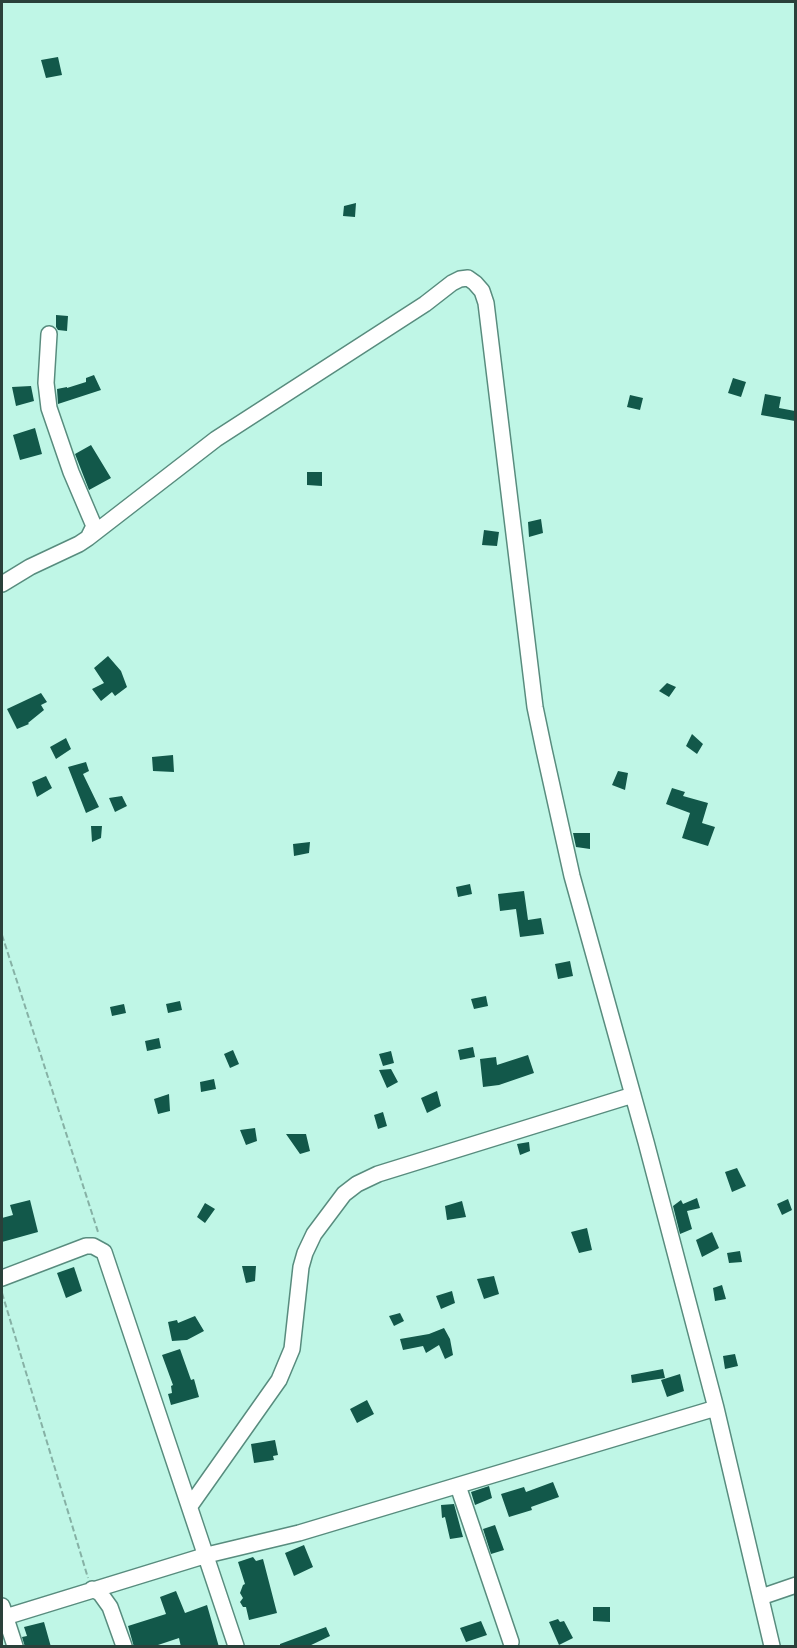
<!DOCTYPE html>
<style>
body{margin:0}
#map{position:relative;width:797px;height:1648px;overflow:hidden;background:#bff6e6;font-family:"Space Grotesk",sans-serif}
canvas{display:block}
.frame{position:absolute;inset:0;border:3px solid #2a403a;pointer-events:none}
</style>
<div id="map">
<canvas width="797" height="1648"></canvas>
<div class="frame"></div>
</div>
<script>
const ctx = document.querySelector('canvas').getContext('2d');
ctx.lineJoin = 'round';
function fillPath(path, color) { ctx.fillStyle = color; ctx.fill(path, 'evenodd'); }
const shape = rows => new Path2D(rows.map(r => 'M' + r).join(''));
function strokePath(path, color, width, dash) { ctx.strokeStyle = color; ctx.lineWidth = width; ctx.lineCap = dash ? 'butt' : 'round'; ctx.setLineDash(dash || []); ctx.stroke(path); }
const building = shape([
 [58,57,62,75,46,78,41,60],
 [356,203,355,217,343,216,344,206],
 [56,315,68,316,67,331,58,330,56,327],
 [94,375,101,390,58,404,57,389,67,387,67,388,86,382,86,378],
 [733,378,746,382,741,397,728,393],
 [31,386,34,401,16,406,12,387],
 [765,394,781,397,779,408,795,411,795,421,761,415],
 [630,395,643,398,640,410,627,407],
 [35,428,42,454,20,460,13,435],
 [91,445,111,478,89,490,75,454],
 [307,472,322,472,322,486,307,485],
 [541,519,543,533,529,537,528,522],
 [484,530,499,532,497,546,482,545],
 [108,656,121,671,127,687,115,696,112,692,101,701,92,689,104,683,94,668],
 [667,683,676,687,669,697,659,691],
 [41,693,47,702,41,705,44,710,28,723,29,724,17,729,7,709],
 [692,734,703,744,697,754,686,746],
 [66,738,71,749,56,759,50,747],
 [173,755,174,772,153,771,152,757],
 [86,762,89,771,83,774,99,807,86,813,68,767],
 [618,771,628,773,625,790,612,785],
 [46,776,52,788,37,797,32,782],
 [672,788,685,792,683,796,708,803,702,823,715,827,708,846,682,838,690,813,666,804],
 [122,796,127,806,115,812,109,798],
 [91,826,102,826,101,838,92,842],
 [573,833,590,833,590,849,576,847],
 [310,842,309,853,294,856,293,844],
 [470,884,472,894,458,897,456,887],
 [524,891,528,920,541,918,544,934,520,937,516,909,500,911,498,894],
 [570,961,573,976,558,979,555,964],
 [486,996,488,1006,474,1009,471,999],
 [180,1001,182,1010,168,1013,166,1004],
 [124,1004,126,1013,112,1016,110,1007],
 [159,1038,161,1048,147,1051,145,1041],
 [473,1047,475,1057,460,1060,458,1050],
 [233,1050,239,1064,230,1068,224,1054],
 [391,1051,394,1063,383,1066,379,1054],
 [528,1055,534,1073,499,1085,483,1087,480,1059,496,1057,497,1065],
 [391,1069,398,1082,387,1088,379,1070],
 [214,1079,216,1089,201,1092,200,1082],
 [437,1091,441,1106,427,1113,421,1098],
 [169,1094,170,1111,158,1114,154,1099],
 [383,1112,387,1126,378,1129,374,1115],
 [255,1128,257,1141,246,1145,240,1130],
 [286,1134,306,1134,310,1151,300,1154],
 [529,1142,530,1151,520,1155,517,1144],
 [737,1168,746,1186,732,1192,725,1172],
 [697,1198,700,1208,687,1211,692,1229,680,1234,673,1206,681,1200,683,1204],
 [788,1199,792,1210,782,1215,777,1204],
 [30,1200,38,1232,2,1242,2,1218,13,1215,10,1205],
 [462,1201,466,1217,447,1220,445,1206],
 [205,1203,215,1209,205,1223,197,1217],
 [587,1228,592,1250,579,1253,571,1232],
 [712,1232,719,1248,702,1257,696,1240],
 [740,1251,742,1262,729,1263,727,1253],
 [242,1266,256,1266,255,1281,246,1283],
 [74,1267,82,1291,66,1298,57,1273],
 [494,1276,499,1294,484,1299,477,1279],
 [722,1285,726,1299,715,1301,713,1288],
 [452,1291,455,1303,441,1309,436,1296],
 [400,1313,404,1321,394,1326,389,1316],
 [195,1316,204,1331,187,1340,172,1341,168,1322,177,1320,178,1323],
 [444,1328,450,1339,453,1355,445,1359,439,1345,426,1353,423,1346,403,1350,400,1339,429,1334],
 [180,1349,191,1380,194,1379,199,1397,171,1405,168,1394,172,1393,171,1386,173,1385,162,1355],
 [735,1354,738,1366,725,1369,723,1356],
 [663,1369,665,1378,632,1383,631,1375],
 [680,1374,684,1391,667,1397,661,1380],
 [367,1400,374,1414,357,1423,350,1409],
 [275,1440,278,1455,273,1456,274,1460,254,1463,251,1444],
 [553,1482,559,1497,531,1507,532,1510,509,1517,501,1494,524,1487,526,1492],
 [489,1486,492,1498,475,1505,471,1492],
 [454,1504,463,1537,450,1539,445,1517,442,1518,441,1505],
 [495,1525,504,1550,491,1554,483,1529],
 [304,1545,313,1567,294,1576,285,1553],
 [253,1557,256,1561,263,1559,277,1613,249,1620,246,1607,243,1607,240,1602,243,1598,240,1593,243,1585,245,1584,238,1562],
 [176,1591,185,1613,207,1605,219,1647,181,1647,179,1638,152,1647,134,1647,128,1626,166,1614,160,1597],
 [593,1607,610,1607,610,1622,593,1621],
 [558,1619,560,1622,564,1621,573,1638,559,1645,549,1622],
 [481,1621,487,1635,466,1642,460,1628],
 [44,1622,51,1647,25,1647,22,1637,27,1636,24,1627],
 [326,1627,330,1636,307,1647,280,1647,280,1644]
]);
const path = shape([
 [2,935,98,1232],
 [2,1293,88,1578]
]);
const minor = shape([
 [2,584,30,567,79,544,88,538,94,526,71,472,49,408,46,383,49,334],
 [2,1278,86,1246,93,1246,104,1252,236,1646],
 [716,1408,772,1646],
 [458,1486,511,1642],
 [190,1506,279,1380,292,1349,301,1267,305,1253,314,1234,344,1194,357,1184,378,1174,633,1095],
 [92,1589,100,1593,110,1607,124,1646],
 [761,1597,796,1585],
 [2,1606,15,1646],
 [2,1618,207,1555,299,1533,716,1408,646,1142,572,876,544,750,535,707,486,303,482,291,475,283,468,278,460,279,452,283,425,304,216,439,88,538]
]);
fillPath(building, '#12584a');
strokePath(minor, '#588c7e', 18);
strokePath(path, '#86b1a5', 2, [6, 3]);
strokePath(minor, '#fff', 15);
</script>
